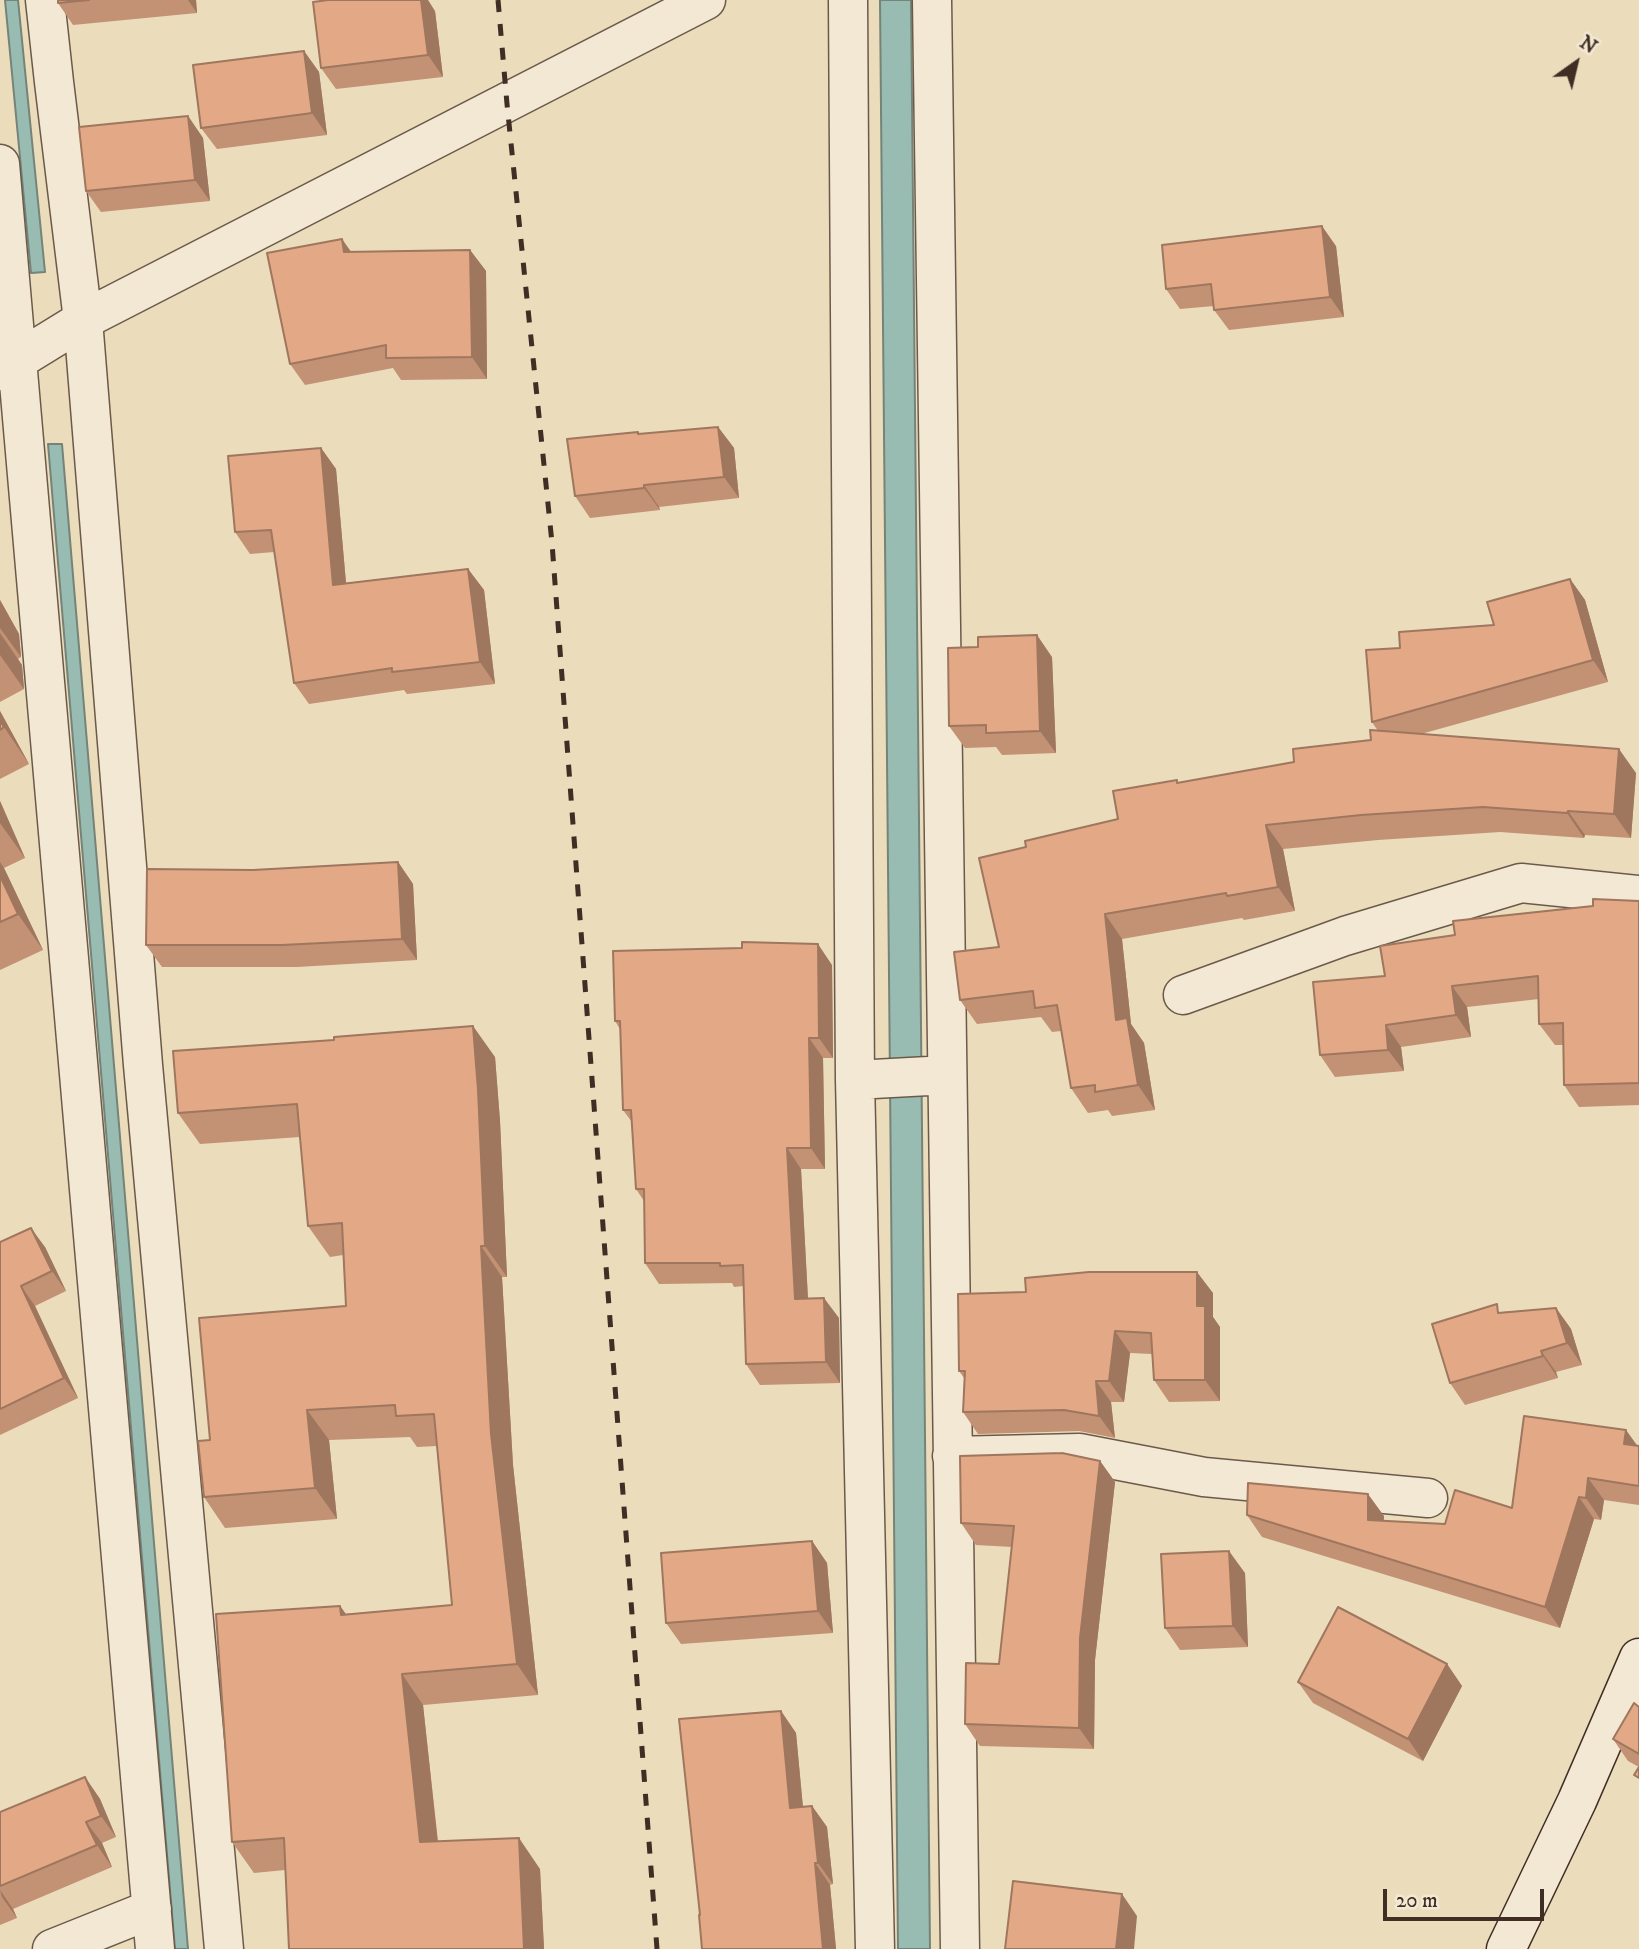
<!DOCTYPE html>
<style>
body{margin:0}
#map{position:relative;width:1639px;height:1949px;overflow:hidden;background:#ebdcbc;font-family:"IM FELL DW Pica",serif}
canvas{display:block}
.north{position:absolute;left:1541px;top:28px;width:70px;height:70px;-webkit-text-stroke:5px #f2e8d3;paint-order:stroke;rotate:34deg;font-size:19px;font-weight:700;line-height:28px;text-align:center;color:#402e25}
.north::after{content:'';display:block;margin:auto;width:24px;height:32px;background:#402e25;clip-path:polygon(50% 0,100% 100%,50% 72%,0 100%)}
.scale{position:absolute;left:1383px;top:1889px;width:161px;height:32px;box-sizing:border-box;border:4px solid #402e25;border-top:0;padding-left:9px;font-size:21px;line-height:24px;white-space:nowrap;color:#402e25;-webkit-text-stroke:5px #f2e8d3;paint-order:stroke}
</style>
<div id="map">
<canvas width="1639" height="1949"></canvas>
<div class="north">N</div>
<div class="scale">20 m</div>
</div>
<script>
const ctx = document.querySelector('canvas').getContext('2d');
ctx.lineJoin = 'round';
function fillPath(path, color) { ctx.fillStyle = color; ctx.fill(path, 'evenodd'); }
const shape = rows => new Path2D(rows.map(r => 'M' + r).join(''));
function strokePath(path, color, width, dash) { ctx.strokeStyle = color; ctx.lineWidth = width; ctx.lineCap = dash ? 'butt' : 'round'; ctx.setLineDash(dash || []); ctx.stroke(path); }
const water = shape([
 [5,0,18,0,45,272,31,273,5,0],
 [880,0,911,0,930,1949,898,1949,880,0],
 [48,444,62,444,188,1949,175,1949,48,444]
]);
const street = shape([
 [45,0,54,82,83,320,143,1065,224,1949],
 [848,0,855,1080,875,1949],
 [932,0,960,1949],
 [0,164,155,1949],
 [0,371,83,320,706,0],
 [1183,995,1345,936,1521,883,1639,895],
 [855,1080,947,1075],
 [952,1456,1079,1453,1204,1477,1428,1498],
 [52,1949,152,1909]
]);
const secondary = shape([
 [1506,1949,1577,1801,1639,1658]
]);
const rail = shape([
 [498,0,507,104,552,543,657,1949]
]);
const wall = shape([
 [58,0,196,0,197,13,73,25,58,3],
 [435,11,443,77,336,89,321,68],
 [304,51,319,72,327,135,217,149,201,128],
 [188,116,203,138,210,201,101,212,86,191],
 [1336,246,1344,317,1229,330,1214,310,1214,306,1180,309,1166,289],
 [470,250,486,271,487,379,401,380,393,368,305,385,290,364,351,252],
 [718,427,734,448,739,498,659,507,660,510,590,518,575,496,638,432,639,434],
 [321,448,336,469,346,583,468,569,484,590,495,684,407,694,404,690,309,704,294,683,274,552,250,554,235,532],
 [1570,579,1585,600,1608,682,1421,734,1636,773,1631,838,1585,835,1584,838,1500,832,1378,840,1283,849,1295,911,1244,920,1242,918,1122,939,1131,1024,1144,1043,1155,1110,1112,1116,1108,1110,1088,1113,1071,1088,1061,1031,1052,1032,1041,1017,977,1024,960,1000,999,947,1026,847,1118,819,1179,783,1294,762,1371,740,1378,731,1372,722,1400,648,1494,625],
 [0,600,19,634,21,657,18,659,22,665,24,689,0,702],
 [1052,657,1056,753,1002,755,996,747,965,748,949,726],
 [0,711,29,764,0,779],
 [0,801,25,858,4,868,43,950,0,970],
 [398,862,413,884,417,960,297,967,162,967,146,945,253,870],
 [1639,901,1639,1105,1579,1107,1564,1085,1563,1045,1555,1045,1539,1024,1539,999,1467,1007,1471,1037,1401,1047,1404,1071,1335,1077,1320,1055,1385,976,1455,935],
 [832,965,833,1058,823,1058,825,1169,801,1169,808,1298,839,1318,840,1383,760,1385,746,1364,743,1286,734,1287,732,1283,659,1284,645,1263,644,1201,636,1189,632,1122,623,1110,620,1029,615,1021],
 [495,1057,500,1121,507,1277,502,1277,513,1465,538,1695,423,1705,438,1841,540,1869,544,1949,289,1949,285,1870,254,1873,232,1842,340,1606,346,1614,452,1605,437,1446,417,1447,410,1437,329,1440,337,1519,225,1528,204,1497,210,1440,346,1306,343,1255,330,1257,308,1226,300,1137,200,1144,178,1113],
 [0,1242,45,1247,66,1291,35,1306,78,1398,0,1435],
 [1026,1292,1213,1293,1213,1317,1220,1327,1220,1401,1169,1402,1154,1380,1152,1354,1130,1353,1124,1402,1111,1402,1115,1438,1079,1431,978,1434,963,1412,964,1378,959,1371],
 [1556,1308,1571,1329,1582,1365,1556,1372,1558,1378,1465,1405,1450,1383,1503,1312],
 [1637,1446,1639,1446,1639,1505,1604,1500,1601,1520,1594,1519,1560,1628,1262,1537,1247,1515,1384,1516,1383,1521,1445,1524,1512,1508],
 [1100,1461,1115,1482,1095,1660,1094,1749,980,1746,965,1724,999,1664,1012,1547,976,1545,961,1523],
 [812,1541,827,1563,833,1633,681,1644,666,1623],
 [1245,1573,1248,1647,1180,1650,1165,1628],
 [1447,1664,1462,1686,1423,1761,1313,1703,1298,1682],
 [1639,1707,1639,1767,1628,1761,1613,1739],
 [781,1711,796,1733,803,1807,812,1806,827,1827,833,1884,830,1885,836,1949,702,1949,700,1915],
 [85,1777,100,1799,116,1837,102,1843,112,1867,13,1909,17,1918,0,1925,0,1812]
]);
const shadedWall = shape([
 [188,0,196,0,197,13],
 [421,0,428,0,435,11,443,77,428,55],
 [304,51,319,72,327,135,312,113],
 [188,116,203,138,210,201,195,180],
 [1322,226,1336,246,1344,317,1330,297],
 [342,239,357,260,344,252],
 [470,250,486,271,487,379,472,357],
 [718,427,734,448,739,498,724,477],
 [321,448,336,469,348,606,333,585],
 [644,485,659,507,660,510,644,488],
 [468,569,484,590,495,684,480,662],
 [1570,579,1585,600,1608,682,1593,660],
 [0,600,19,634,21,657,0,628],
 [0,633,22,665,24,689,0,655],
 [1037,635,1052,657,1056,753,1040,731],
 [0,711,29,764,0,721],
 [1619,749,1636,773,1631,838,1614,814],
 [0,801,25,858,0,823],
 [1568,811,1585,835,1584,838,1567,813],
 [1266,825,1283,849,1295,911,1278,887],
 [0,862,4,868,43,950,18,914,0,876],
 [398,862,413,884,417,960,402,939],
 [1105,914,1122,939,1131,1024,1144,1043,1155,1110,1138,1085,1116,1020],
 [818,944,832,965,833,1058,819,1038],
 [1452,986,1467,1007,1471,1037,1456,1015],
 [1386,1025,1401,1047,1404,1071,1388,1050],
 [473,1026,495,1057,500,1121,507,1277,485,1246],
 [809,1038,823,1058,825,1169,811,1148],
 [787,1148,801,1169,809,1319,795,1299],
 [31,1228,45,1247,66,1291,52,1271],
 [481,1246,502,1277,513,1465,538,1695,517,1664,491,1434],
 [1197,1272,1213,1293,1213,1317,1220,1327,1220,1401,1205,1380,1197,1306],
 [21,1286,35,1306,78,1398,64,1378],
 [824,1298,839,1318,840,1383,826,1362],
 [1556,1308,1571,1329,1582,1365,1567,1343],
 [1115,1331,1130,1353,1124,1402,1109,1381],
 [1541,1351,1556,1372,1558,1378,1543,1356],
 [1096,1381,1111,1402,1115,1438,1099,1416],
 [307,1410,329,1440,337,1519,315,1488],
 [1626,1430,1639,1448,1624,1444],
 [1100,1461,1115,1482,1095,1660,1094,1749,1079,1728,1080,1638],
 [1588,1478,1604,1500,1601,1520,1586,1498],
 [1368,1494,1384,1516,1383,1541,1368,1520],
 [1579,1497,1594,1519,1560,1628,1545,1607],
 [812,1541,827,1563,833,1633,818,1611],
 [1229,1551,1245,1573,1248,1647,1233,1626],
 [340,1606,362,1637,341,1615],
 [1447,1664,1462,1686,1423,1761,1408,1739],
 [402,1674,423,1705,441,1873,420,1842],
 [781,1711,796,1733,805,1830,790,1808],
 [85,1777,100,1799,116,1837,101,1816],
 [812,1806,827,1827,833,1884,818,1863],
 [86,1822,102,1843,112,1867,97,1845],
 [519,1838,540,1869,544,1949,524,1949],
 [815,1863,830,1885,836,1949,823,1949],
 [0,1890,13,1909,17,1918,2,1897],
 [1122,1894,1137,1916,1134,1949,1116,1949]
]);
const building = shape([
 [58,0,89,0,58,3,58,0],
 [328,0,421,0,428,55,321,68,313,2,328,0],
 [304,51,312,113,201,128,193,65,304,51],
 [188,116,195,180,86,191,79,127,188,116],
 [1322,226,1330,297,1214,310,1211,284,1166,289,1162,245,1322,226],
 [342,239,344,252,470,250,472,357,386,358,386,345,290,364,267,253,342,239],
 [718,427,724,477,644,485,644,488,575,496,567,439,638,432,638,434,718,427],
 [321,448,333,585,468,569,480,662,392,672,392,668,294,683,271,530,235,532,228,456,321,448],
 [1570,579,1593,660,1372,722,1366,650,1400,648,1399,632,1494,625,1487,602,1570,579],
 [1037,635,1040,731,986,733,986,725,949,726,948,648,978,647,978,637,1037,635],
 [0,721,4,727,0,730,0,721],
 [1370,730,1619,749,1614,814,1568,811,1567,813,1483,807,1361,815,1266,825,1278,887,1227,896,1226,893,1105,914,1116,1020,1127,1018,1138,1085,1095,1092,1095,1085,1071,1088,1057,1005,1035,1008,1033,991,960,1000,954,952,999,947,979,858,1026,847,1025,841,1118,819,1113,791,1177,780,1177,783,1294,762,1293,749,1371,740,1370,730],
 [398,862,402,939,282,945,146,945,147,869,253,870,398,862],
 [0,876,18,914,0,922,0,876],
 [1593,899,1639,901,1639,1083,1564,1085,1563,1023,1539,1024,1538,976,1452,986,1456,1015,1386,1025,1388,1050,1320,1055,1313,982,1385,976,1380,946,1455,935,1453,921,1593,906,1593,899],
 [742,942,818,944,819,1038,809,1038,811,1148,787,1148,795,1299,824,1298,826,1362,746,1364,743,1265,720,1266,720,1263,645,1263,644,1189,636,1189,631,1110,623,1110,620,1021,615,1021,613,951,742,948,742,942],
 [473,1026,478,1090,485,1246,481,1246,491,1434,517,1664,402,1674,420,1842,519,1838,524,1949,289,1949,284,1838,232,1842,216,1614,340,1606,341,1615,452,1605,434,1414,396,1416,395,1405,307,1410,315,1488,204,1497,198,1441,210,1440,199,1318,346,1306,342,1223,308,1226,297,1104,178,1113,173,1051,334,1040,334,1037,473,1026],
 [31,1228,52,1271,21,1286,64,1378,0,1409,0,1242,31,1228],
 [1089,1272,1197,1272,1197,1306,1205,1306,1205,1380,1154,1380,1151,1333,1115,1331,1109,1381,1096,1381,1099,1416,1064,1410,963,1412,965,1371,959,1371,958,1294,1026,1292,1025,1278,1089,1272],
 [1497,1304,1498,1313,1556,1308,1567,1343,1541,1351,1543,1356,1450,1383,1432,1324,1497,1304],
 [1524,1416,1626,1430,1624,1444,1639,1446,1639,1486,1588,1478,1586,1498,1579,1497,1545,1607,1247,1515,1248,1483,1368,1494,1368,1520,1445,1524,1455,1490,1512,1508,1524,1416],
 [1062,1453,1100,1461,1080,1638,1079,1728,965,1724,966,1663,999,1664,1014,1526,961,1523,960,1456,1062,1453],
 [812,1541,818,1611,666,1623,661,1553,812,1541],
 [1229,1551,1233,1626,1165,1628,1161,1554,1229,1551],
 [1338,1607,1447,1664,1408,1739,1298,1682,1338,1607],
 [1634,1703,1639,1707,1639,1754,1613,1739,1634,1703],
 [781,1711,790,1808,812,1806,818,1863,815,1863,823,1949,702,1949,699,1915,700,1915,679,1719,781,1711],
 [1639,1767,1639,1778,1634,1775,1639,1767],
 [85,1777,101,1816,86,1822,97,1845,0,1886,0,1812,85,1777],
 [1013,1881,1122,1894,1116,1949,1005,1949,1013,1881]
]);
fillPath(water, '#98bcb1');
strokePath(water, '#758379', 2);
strokePath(street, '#6b5a4b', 41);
strokePath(secondary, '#402e25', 41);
strokePath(street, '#f2e8d3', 38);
strokePath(secondary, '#f2e8d3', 38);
strokePath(rail, '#402e25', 5, [12, 12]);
fillPath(wall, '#c39174');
fillPath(shadedWall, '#9f765e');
fillPath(building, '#e3a987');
strokePath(building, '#9f765e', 2);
</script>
